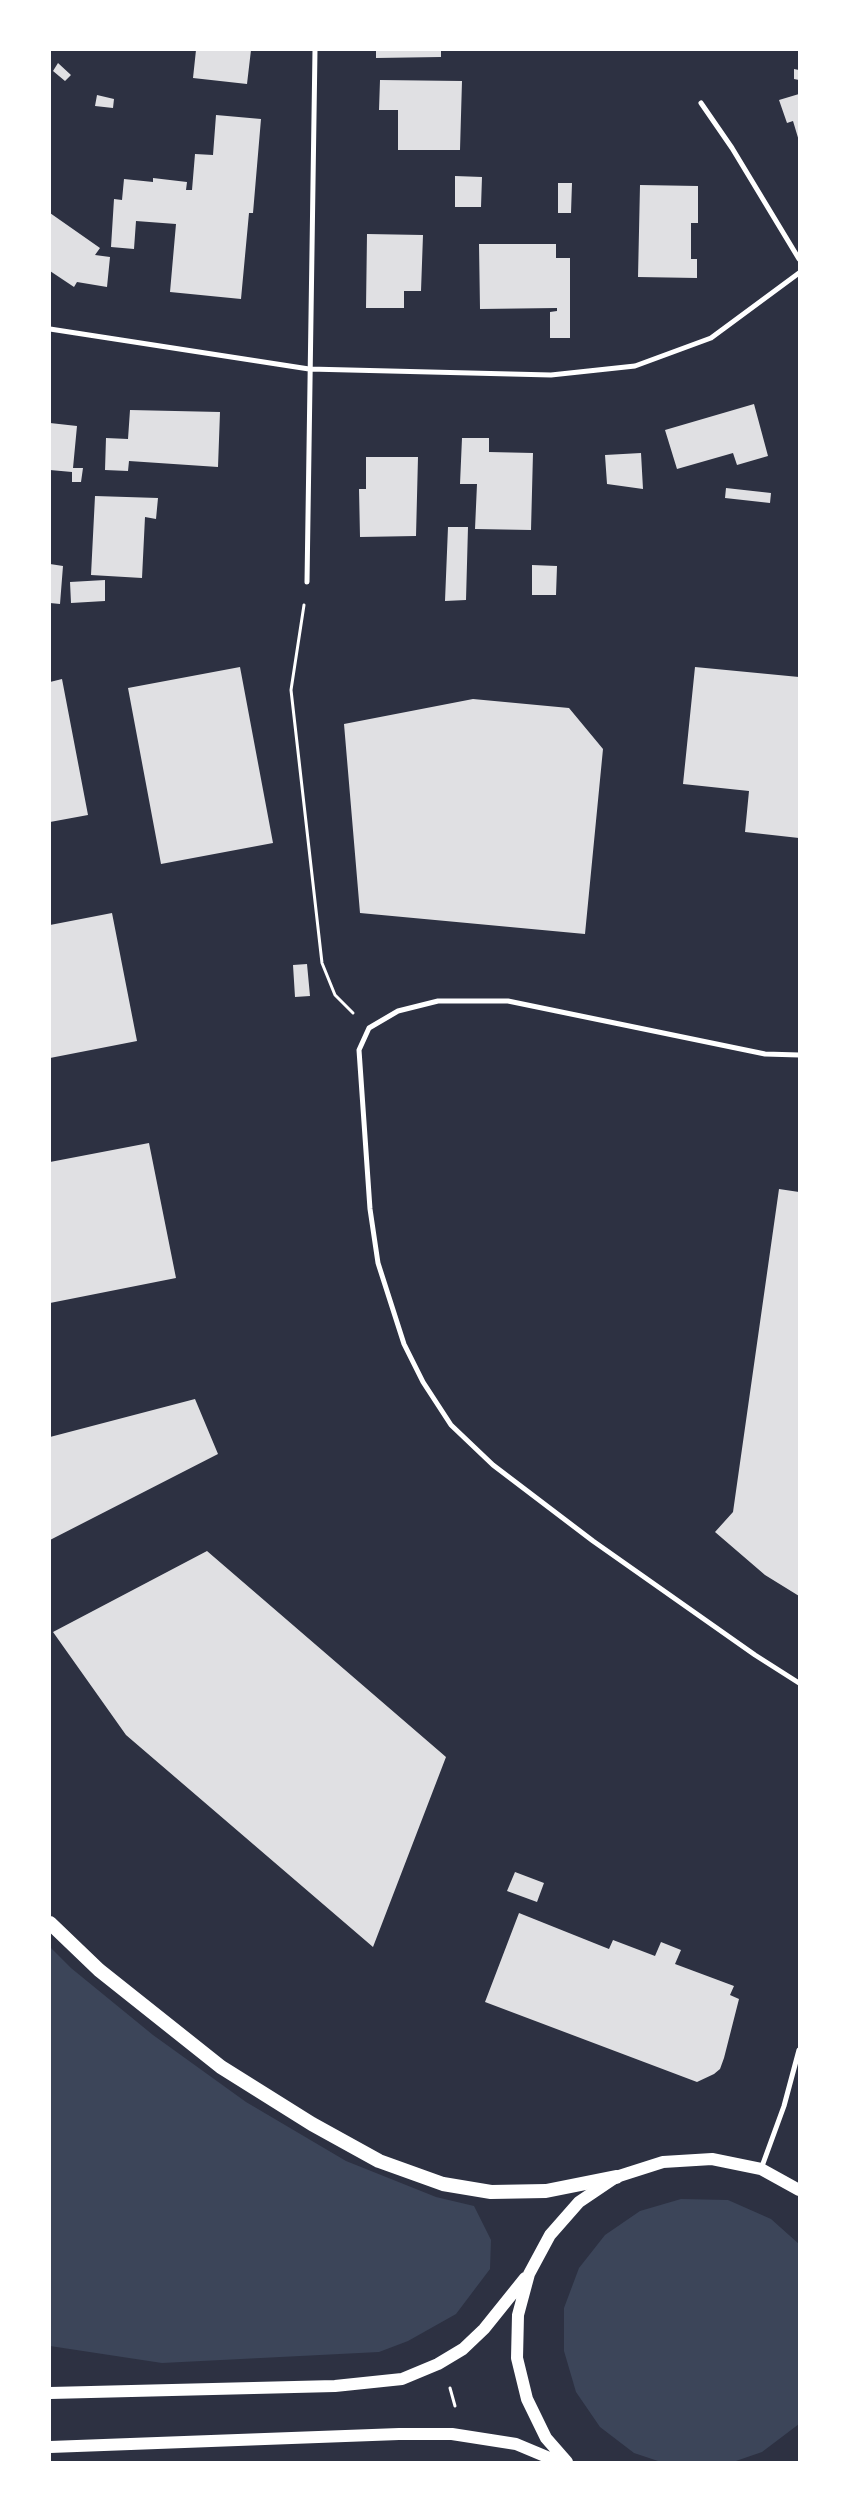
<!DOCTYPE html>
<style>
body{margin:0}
#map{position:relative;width:849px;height:2512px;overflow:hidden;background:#2d3142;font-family:Karla,sans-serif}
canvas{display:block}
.frame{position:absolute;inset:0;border:51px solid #fff;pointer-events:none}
</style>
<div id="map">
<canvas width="849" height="2512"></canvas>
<div class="frame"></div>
</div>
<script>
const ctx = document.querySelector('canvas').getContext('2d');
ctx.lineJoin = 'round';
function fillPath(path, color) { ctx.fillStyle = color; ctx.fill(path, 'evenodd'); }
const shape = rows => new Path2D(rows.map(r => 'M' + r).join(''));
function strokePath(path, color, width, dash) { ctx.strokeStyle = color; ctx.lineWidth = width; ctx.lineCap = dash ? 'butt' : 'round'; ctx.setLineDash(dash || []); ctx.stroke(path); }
const green = shape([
 [50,1947,71,1968,153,2035,246,2102,346,2161,436,2197,474,2206,491,2240,490,2269,456,2314,408,2341,379,2352,162,2363,50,2346],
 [681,2199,728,2200,771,2219,799,2244,799,2424,762,2452,733,2462,661,2462,634,2453,600,2427,576,2392,564,2351,564,2308,579,2268,605,2235,640,2211]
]);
const building = shape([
 [196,50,251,50,247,84,193,78],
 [376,50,441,50,441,57,376,58],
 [58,63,71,75,65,81,53,71],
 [794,69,799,70,799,80,794,79],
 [380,80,462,81,460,150,398,150,398,110,379,110],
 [799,94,799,141,793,121,787,123,779,100],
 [97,95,114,99,113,108,95,106],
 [216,115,261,119,253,213,249,213,241,299,170,292,176,224,136,221,134,249,111,247,114,199,122,200,124,179,153,182,153,178,187,182,186,190,192,190,195,154,213,155],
 [455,176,482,177,481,207,455,207],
 [558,183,572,183,571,213,558,213],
 [640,185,698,186,698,223,691,223,691,259,697,259,697,278,638,277],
 [50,213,100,248,95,255,110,257,107,287,77,282,74,287,50,271],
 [367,234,423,235,421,291,404,291,404,308,366,308],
 [479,244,556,244,556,258,570,258,570,338,550,338,550,312,557,311,557,308,480,309],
 [754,404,768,456,737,465,733,453,677,469,665,430],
 [130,410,220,412,218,467,129,461,128,471,105,470,106,438,128,439],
 [50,423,77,426,73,468,83,468,81,482,72,482,72,472,50,470],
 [462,438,489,438,489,452,533,453,531,530,475,529,477,484,460,484],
 [641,453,643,489,607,484,605,455],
 [366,457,418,457,416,536,360,537,359,489,366,489],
 [726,488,771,493,770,503,725,498],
 [95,496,158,498,156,519,145,517,142,578,91,575],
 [448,527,468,527,466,600,445,601],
 [50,564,63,566,60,604,50,603],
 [532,565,557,566,556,595,532,595],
 [105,580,105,601,71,603,70,582],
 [240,667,273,843,161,864,128,688],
 [695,667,799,677,799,838,745,832,749,791,683,784],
 [62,679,88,815,50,822,50,682],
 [473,699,569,708,603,749,585,934,360,913,344,724],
 [112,913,137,1041,50,1058,50,925],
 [307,964,310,996,295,997,293,965],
 [149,1143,176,1278,50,1303,50,1162],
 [779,1189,799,1192,799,1596,765,1575,715,1532,733,1512],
 [195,1399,218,1454,50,1540,50,1437],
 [207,1551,446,1757,373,1947,126,1735,53,1632],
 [515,1872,544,1883,537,1902,507,1891],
 [519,1913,609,1949,613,1940,655,1956,661,1942,681,1950,675,1964,734,1986,730,1995,739,1999,724,2058,720,2069,714,2074,697,2082,485,2002]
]);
const path = shape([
 [304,605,291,690,322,963,335,995,353,1013],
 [450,2388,455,2406]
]);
const minor = shape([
 [701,103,732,148,799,259],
 [50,329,309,369,551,375,635,366,711,338,799,273],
 [307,582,315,50],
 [799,1055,765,1054,508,1001,438,1001,398,1011,369,1028,359,1050,370,1209,378,1263,404,1344,423,1382,451,1425,493,1465,593,1541,755,1655,799,1683],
 [761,2169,784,2106,799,2050]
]);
const primary = shape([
 [50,2393,335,2386,402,2379,438,2364,463,2349,484,2329,525,2278],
 [50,2447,399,2434,452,2434,516,2444,559,2462],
 [567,2462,546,2438,527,2399,517,2358,518,2315,529,2274,550,2235,579,2202,616,2177,663,2162,712,2159,761,2169,799,2190]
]);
const trunk = shape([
 [50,1923,99,1970,221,2067,312,2124,379,2161,443,2184,491,2192,546,2191,616,2177]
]);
fillPath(green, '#3c4559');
fillPath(building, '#e0e0e3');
strokePath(path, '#fff', 3);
strokePath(minor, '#fff', 5);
strokePath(primary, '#fff', 12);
strokePath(trunk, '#fff', 14);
</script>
